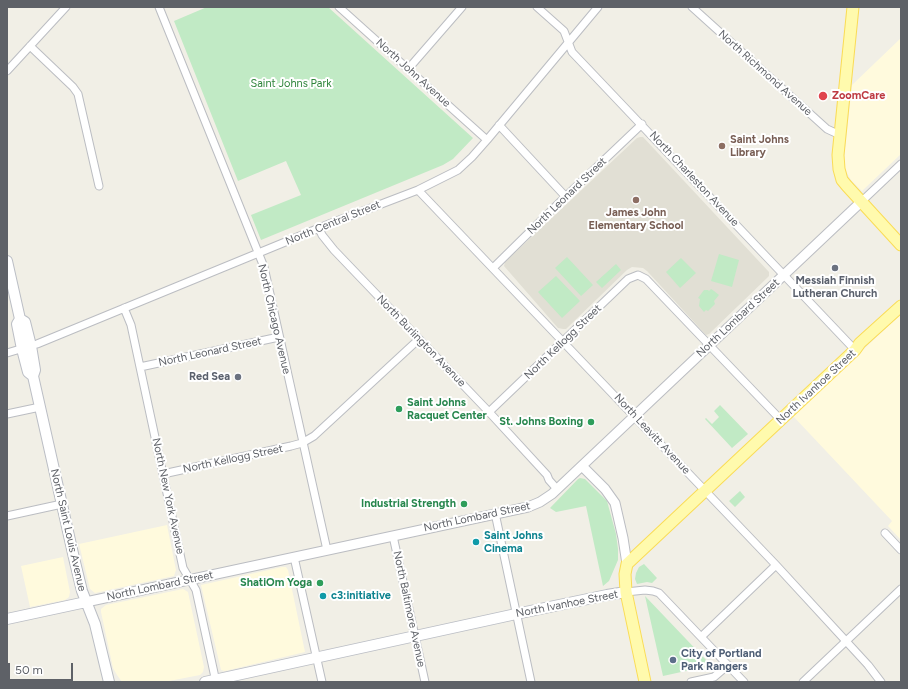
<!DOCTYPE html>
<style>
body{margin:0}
#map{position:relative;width:908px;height:689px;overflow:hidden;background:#f1efe6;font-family:Figtree,sans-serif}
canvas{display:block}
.frame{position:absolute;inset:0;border:8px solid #5e6167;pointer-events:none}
.scale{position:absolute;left:8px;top:663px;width:65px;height:18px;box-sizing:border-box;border:2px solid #5e6167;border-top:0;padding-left:5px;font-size:12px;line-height:14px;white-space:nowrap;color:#5e6167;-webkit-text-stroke:3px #fff;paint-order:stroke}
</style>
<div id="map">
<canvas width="908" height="689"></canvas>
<div class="frame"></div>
<div class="scale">50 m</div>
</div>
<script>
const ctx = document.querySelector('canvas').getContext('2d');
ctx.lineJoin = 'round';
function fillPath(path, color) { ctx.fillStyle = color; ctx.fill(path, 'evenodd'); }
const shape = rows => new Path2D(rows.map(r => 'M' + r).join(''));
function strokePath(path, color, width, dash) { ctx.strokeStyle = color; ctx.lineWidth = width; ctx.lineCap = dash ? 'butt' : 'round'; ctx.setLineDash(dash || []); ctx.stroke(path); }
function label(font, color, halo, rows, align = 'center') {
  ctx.font = font + ' Figtree,sans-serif'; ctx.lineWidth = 4; ctx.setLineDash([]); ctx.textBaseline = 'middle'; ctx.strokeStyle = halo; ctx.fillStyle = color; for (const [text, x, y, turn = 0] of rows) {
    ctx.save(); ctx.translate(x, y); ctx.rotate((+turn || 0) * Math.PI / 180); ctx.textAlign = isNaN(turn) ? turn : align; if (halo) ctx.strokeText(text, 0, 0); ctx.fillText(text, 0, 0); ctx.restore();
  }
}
const commercial = shape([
 [901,38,901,154,862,191,851,180,845,169,844,159,852,85],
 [901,314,901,540,888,526,892,521,793,416],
 [167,525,176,570,174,576,95,593,90,589,79,544],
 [63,557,70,592,69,597,65,600,30,607,21,566],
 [282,567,286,567,288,570,305,652,225,671,221,670,201,585],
 [183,589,188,592,204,667,203,672,200,675,164,682,122,682,117,675,113,668,101,612,101,609,106,605]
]);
const education = shape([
 [640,137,643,137,769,272,769,276,767,278,709,334,706,335,647,271,643,268,632,267,627,270,566,329,563,329,558,328,504,266,505,262,637,138]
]);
const green = shape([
 [207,7,328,7,473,138,453,159,443,165,261,240,251,215,301,195,286,161,238,181,174,21],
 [719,254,739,260,732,287,711,281],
 [567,257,593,285,581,296,555,268],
 [681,258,696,273,680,288,666,272],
 [616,264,621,270,602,288,596,282],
 [556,276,580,301,562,318,538,292],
 [711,289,714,291,719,295,714,301,715,304,708,311,706,310,704,312,699,306,700,299,698,298,704,290,708,290,709,291],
 [720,405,748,434,732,448,705,419,706,418,712,424,719,417,714,411],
 [580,478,585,479,607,501,616,534,618,549,618,560,609,581,603,586,586,506,556,512,550,508,578,479],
 [740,491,745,497,735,507,729,501],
 [644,564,657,578,652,583,647,582,637,584,635,579,636,573,639,567],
 [645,596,706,660,704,667,663,676]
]);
const minor = shape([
 [159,7,264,267,327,550],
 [339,7,487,140],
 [537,7,564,31,572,52,855,350],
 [692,7,827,129,840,135],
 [30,46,73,87,78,94,99,186],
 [409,68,462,7],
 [7,71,66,7],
 [499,125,566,197],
 [418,190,776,565,868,665,881,682],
 [861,202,901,164],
 [319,228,322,235,334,250,489,412,547,475,549,480,557,489],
 [493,268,559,203,642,124],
 [124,308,131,325,183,568,196,590,216,682],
 [7,353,37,344,329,224,418,190,458,170,472,157,487,140,598,7],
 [140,367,279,337],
 [489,412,628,279,638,275,646,279,781,420],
 [7,414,40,407],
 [163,474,291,446,302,443,314,436,419,339],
 [495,513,531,682],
 [7,516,62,504],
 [885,533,901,550],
 [393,536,425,682],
 [294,557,322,682],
 [626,592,645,590,653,591,659,593,744,682],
 [701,637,776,565],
 [691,682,714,677,728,665],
 [803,682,901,589]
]);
const tertiary = shape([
 [582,466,605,489,615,503,623,538,627,564],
 [86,602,528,507,540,502,552,494,588,460,861,202]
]);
const secondary = shape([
 [7,261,20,319,17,324,22,349,28,372,33,376],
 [20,319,25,322,31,346,35,370,33,376,74,558,82,591,95,624,109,682],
 [7,619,86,602],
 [205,682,516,614,607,595,626,592]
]);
const primary = shape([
 [853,7,838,155,839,169,842,180,847,186,901,245],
 [645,682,626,592,625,574,627,564,855,350,860,343,901,306]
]);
const markers = [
 [823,96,5,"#e0444e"],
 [722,146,4,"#8d6e63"],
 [636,200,4,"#8d6e63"],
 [835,268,4,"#6b7280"],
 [238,377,4,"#6b7280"],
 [399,409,4,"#2e9e5b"],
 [591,422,4,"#2e9e5b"],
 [464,504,4,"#2e9e5b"],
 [476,542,4,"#0f9aa8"],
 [320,583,4,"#2e9e5b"],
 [323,596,4,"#0f9aa8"],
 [673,660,4,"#5c6f8a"]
];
const streetNames = [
 ["North John Avenue",413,73,42],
 ["North Richmond Avenue",765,73,42],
 ["North Charleston Avenue",694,179,47],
 ["North Leonard Street",567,196,-44],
 ["North Central Street",333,223,-22],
 ["North Lombard Street",738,318,-43],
 ["North Chicago Avenue",274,319,77],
 ["North Burlington Avenue",421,341,46],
 ["North Kellogg Street",563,342,-44],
 ["North Leonard Street",210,352,-12],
 ["North Ivanhoe Street",816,387,-43],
 ["North Leavitt Avenue",652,434,47],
 ["North Kellogg Street",233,459,-12],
 ["North New York Avenue",168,496,78],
 ["North Lombard Street",477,517,-12],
 ["North Saint Louis Avenue",68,530,77],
 ["North Lombard Street",160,586,-12],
 ["North Ivanhoe Street",567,604,-11],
 ["North Baltimore Avenue",409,609,78]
];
const parkNames = [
 ["Saint Johns Park",291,84]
];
const healthNames = [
 ["ZoomCare",832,96]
];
const educationNames = [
 ["Saint Johns",730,140],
 ["Library",730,153],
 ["James John",636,213,"center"],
 ["Elementary School",636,226,"center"]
];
const worshipNames = [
 ["Messiah Finnish",835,281],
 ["Lutheran Church",835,294],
 ["Red Sea",230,377,"right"]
];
const leisureNames = [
 ["Saint Johns",407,403,"left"],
 ["Racquet Center",407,416,"left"],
 ["St. Johns Boxing",583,422],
 ["Industrial Strength",456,504],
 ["ShatiOm Yoga",312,583]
];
const cultureNames = [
 ["Saint Johns",484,536],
 ["Cinema",484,549],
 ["c3:initiative",331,596]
];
const serviceNames = [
 ["City of Portland",681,654],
 ["Park Rangers",681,667]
];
fillPath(commercial, '#fffadd');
fillPath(education, '#e1dfd4');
fillPath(green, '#c1eac5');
strokePath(minor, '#bbbdc2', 9);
strokePath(tertiary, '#bbbdc2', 11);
strokePath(secondary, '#bbbec5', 12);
strokePath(primary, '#fadc56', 13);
strokePath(minor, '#fff', 7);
strokePath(tertiary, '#fff', 9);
strokePath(secondary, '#fff', 10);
strokePath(primary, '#fffaad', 11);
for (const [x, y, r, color] of markers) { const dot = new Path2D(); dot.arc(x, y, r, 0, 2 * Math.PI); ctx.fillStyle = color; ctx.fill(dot); strokePath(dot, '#fff', 1.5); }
label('11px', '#5e6167', '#fff', streetNames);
label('11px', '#2f853b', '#fff', parkNames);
label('bold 11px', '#be3a42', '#fff', healthNames, 'left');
label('bold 11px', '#785e54', '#fff', educationNames, 'left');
label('bold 11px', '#5b616d', '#fff', worshipNames);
label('bold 11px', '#27864d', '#fff', leisureNames, 'right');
label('bold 11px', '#0d838f', '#fff', cultureNames, 'left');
label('bold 11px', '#4e5e75', '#fff', serviceNames, 'left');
</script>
